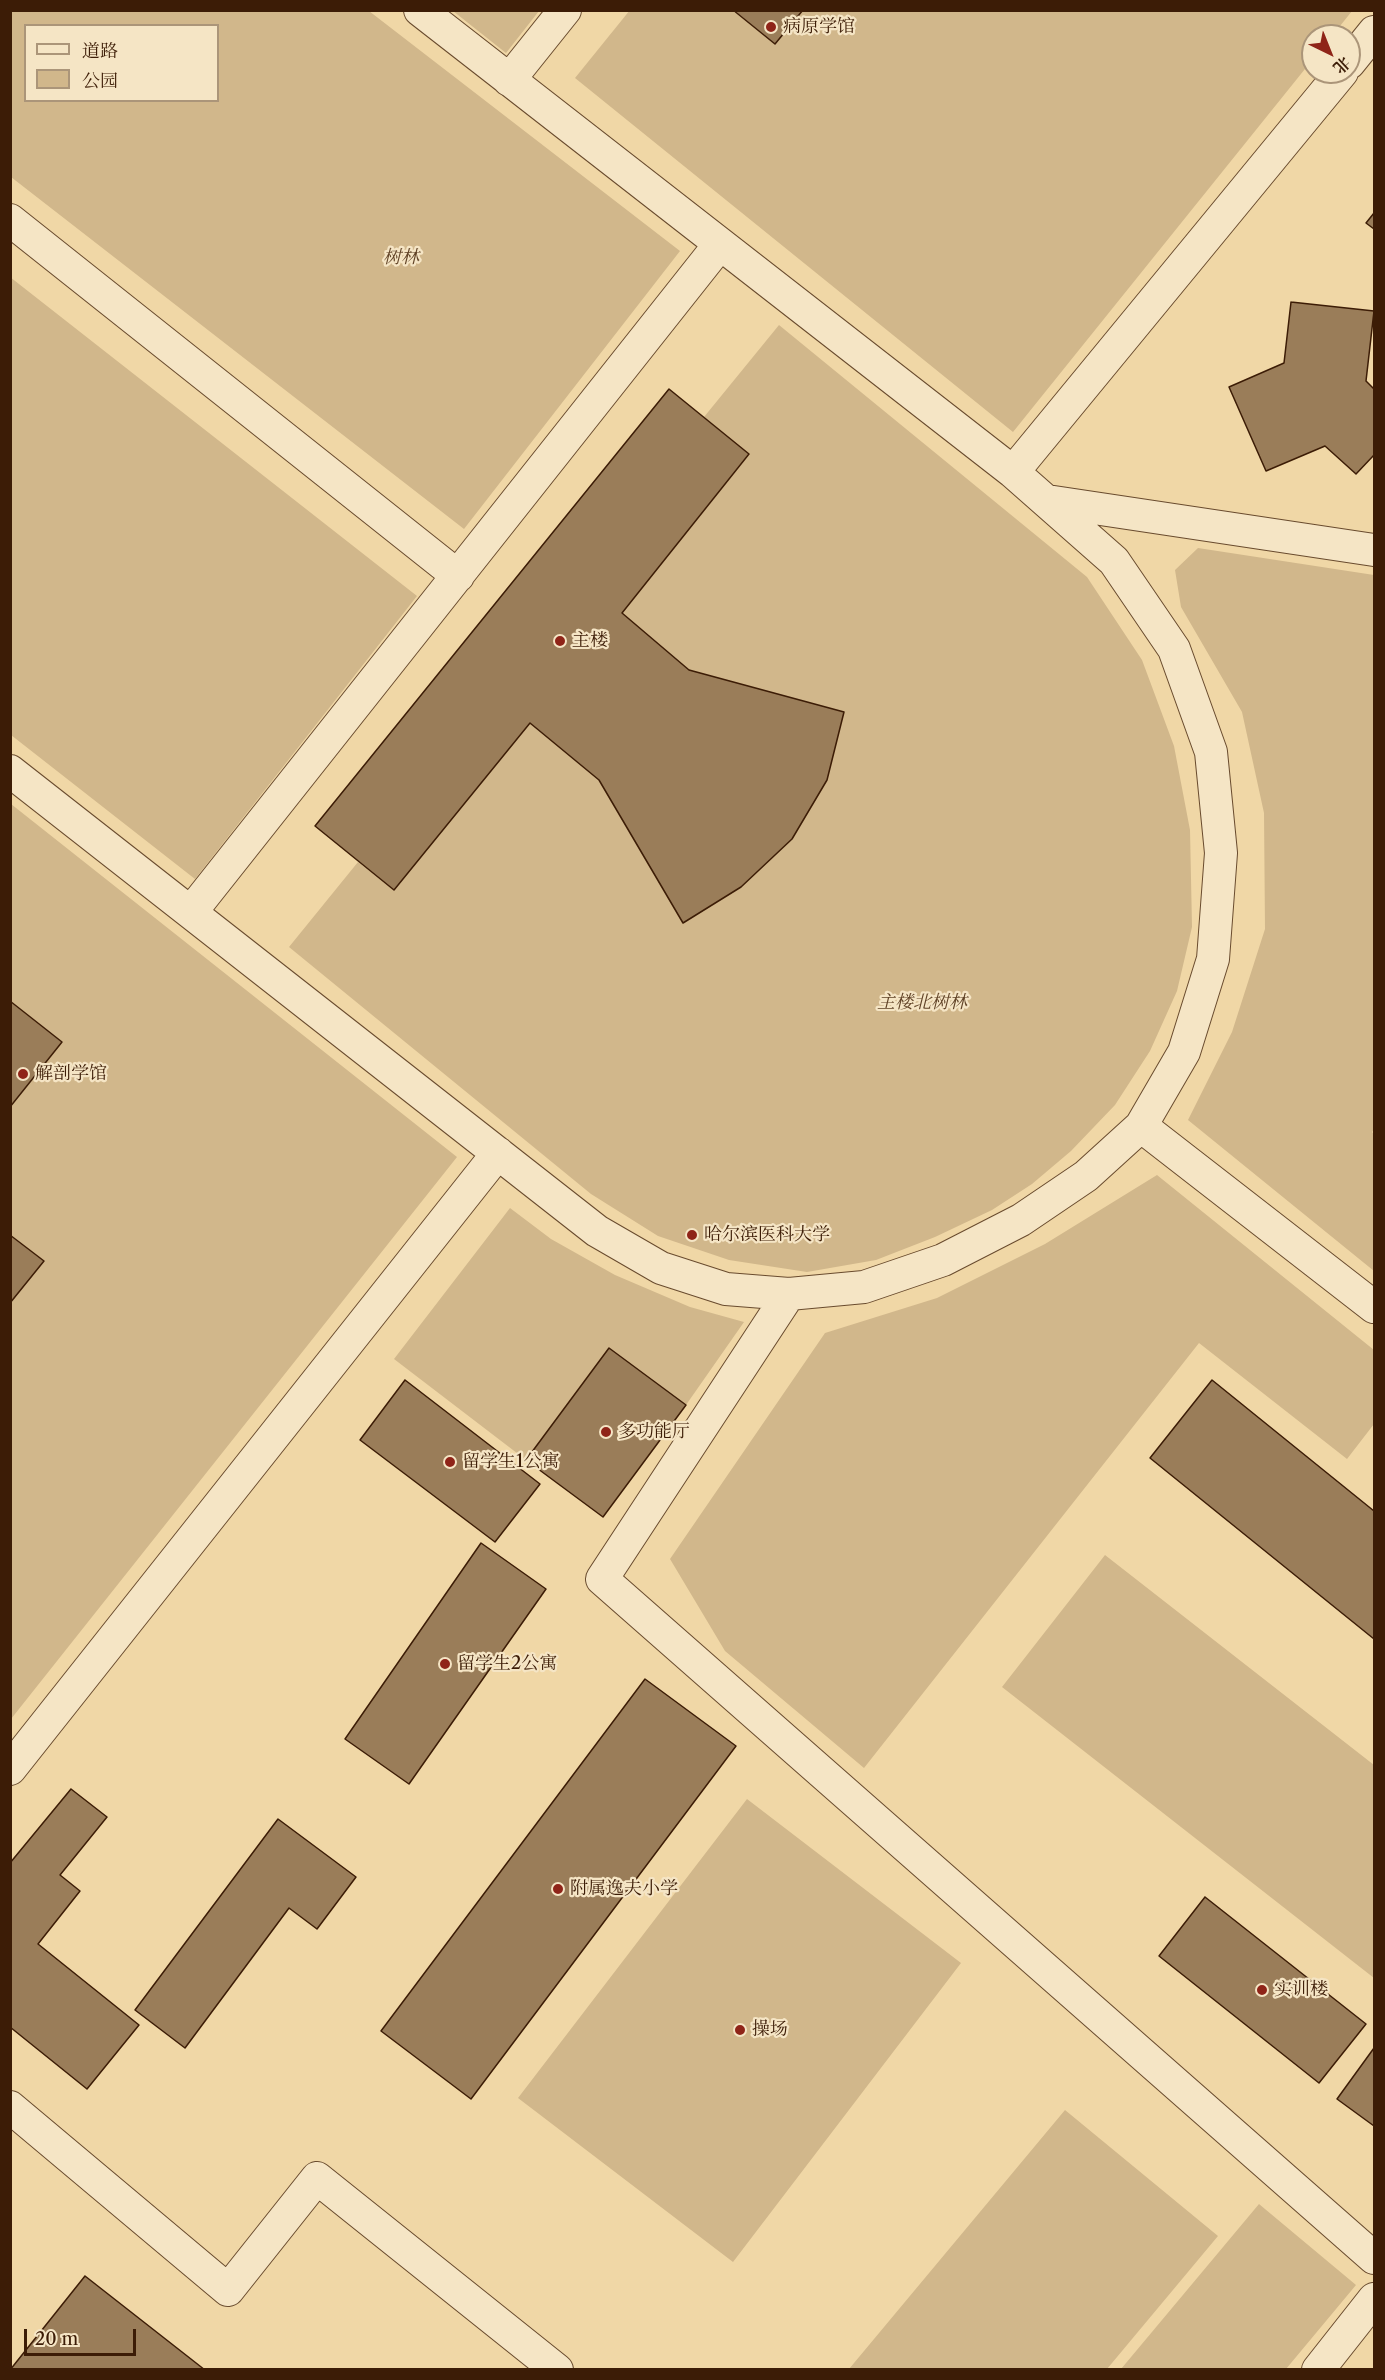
<!DOCTYPE html>
<meta charset="utf-8">
<style>
body{margin:0}
#map{position:relative;width:1385px;height:2380px;overflow:hidden;background:#f0d7a6;font-family:"Libre Caslon Text","Noto Serif SC",serif}
canvas{display:block}
.frame{position:absolute;inset:0;border:12px solid #3c1c06;pointer-events:none}
.legend{position:absolute;left:24px;top:24px;width:195px;height:78px;box-sizing:border-box;background:#f5e5c5;border:2px solid #ab9579;margin:0;padding:8px 10px;list-style:none;font-size:18px;color:#3c1c06}
.legend li{display:flex;align-items:center;gap:12px;height:30px}
.legend b{width:30px;border:2px solid #ab9579}
.north{position:absolute;left:1301px;top:24px;width:60px;height:60px;box-sizing:border-box;background:#f5e5c5;border:2px solid #ab9579;border-radius:50%;rotate:137deg;font-size:16px;font-weight:700;line-height:24px;text-align:center;color:#3c1c06}
.north::after{content:'';display:block;margin:auto;width:21px;height:27px;background:#8f2418;clip-path:polygon(50% 0,100% 100%,50% 72%,0 100%)}
.scale{position:absolute;left:24px;top:2329px;width:112px;height:27px;box-sizing:border-box;border:3px solid #3c1c06;border-top:0;padding-left:8px;font-size:18px;line-height:21px;white-space:nowrap;color:#3c1c06;-webkit-text-stroke:4px #f5e5c5;paint-order:stroke}
</style>
<div id="map">
<canvas width="1385" height="2380"></canvas>
<div class="frame"></div>
<ul class="legend">
<li><b style="height:8px;background:#f5e5c5"></b>道路</li>
<li><b style="height:16px;background:#d1b78b"></b>公园</li>
</ul>
<div class="north">北</div>
<div class="scale">20 m</div>
</div>
<script>
const ctx = document.querySelector('canvas').getContext('2d');
ctx.lineJoin = 'round';
function fillPath(path, color) { ctx.fillStyle = color; ctx.fill(path, 'evenodd'); }
const shape = rows => new Path2D(rows.map(r => 'M' + r).join(''));
function strokePath(path, color, width, dash) { ctx.strokeStyle = color; ctx.lineWidth = width; ctx.lineCap = dash ? 'butt' : 'round'; ctx.setLineDash(dash || []); ctx.stroke(path); }
function label(font, color, halo, rows, align = 'center') {
  ctx.font = font + ' "Libre Caslon Text","Noto Serif SC",serif'; ctx.lineWidth = 4.5; ctx.setLineDash([]); ctx.textBaseline = 'middle'; ctx.strokeStyle = halo; ctx.fillStyle = color; for (const [text, x, y, turn = 0] of rows) {
    ctx.save(); ctx.translate(x, y); ctx.rotate((+turn || 0) * Math.PI / 180); ctx.textAlign = isNaN(turn) ? turn : align; if (halo) ctx.strokeText(text, 0, 0); ctx.fillText(text, 0, 0); ctx.restore();
  }
}
const green = shape([
 [630,10,733,11,775,44,803,11,1352,11,1332,36,1313,36,1313,59,1013,432,575,78],
 [10,11,369,11,680,251,464,529,11,177],
 [26,26,218,26,218,100,26,100],
 [453,11,539,11,506,53],
 [10,277,417,596,195,879,11,735],
 [779,325,1087,577,1142,660,1174,746,1190,830,1192,927,1177,991,1150,1051,1115,1105,1071,1151,1032,1184,992,1210,935,1237,876,1260,807,1272,729,1260,658,1236,591,1194,289,947,358,862,394,890,530,723,599,780,683,923,741,887,792,839,827,780,844,712,689,670,622,613,749,455,704,417],
 [1198,548,1374,575,1374,1130,1372,1132,1374,1134,1374,1271,1188,1120,1232,1032,1265,929,1264,813,1242,712,1181,607,1175,570],
 [11,804,457,1157,11,1719,10,1303,44,1261,11,1235,11,1107,62,1042,11,1001],
 [1157,1175,1374,1350,1374,1424,1347,1459,1199,1343,864,1768,725,1651,670,1559,825,1333,937,1298,1045,1244],
 [510,1208,551,1239,615,1275,690,1307,744,1322,686,1405,609,1348,526,1460,394,1359],
 [1105,1555,1374,1765,1374,1978,1002,1687],
 [747,1799,961,1963,733,2262,518,2098],
 [1065,2110,1218,2236,1107,2369,849,2369],
 [1259,2204,1356,2285,1286,2369,1121,2369]
]);
const building = shape([
 [733,10,803,10,775,44,733,10],
 [1374,213,1374,229,1366,223,1374,213],
 [1291,302,1374,311,1366,381,1374,389,1374,455,1356,474,1325,446,1266,471,1229,387,1284,363,1291,302],
 [669,389,749,454,622,613,689,670,844,712,827,780,792,839,741,887,683,923,599,780,530,723,394,890,315,826,669,389],
 [10,1001,62,1042,10,1107,10,1001],
 [10,1235,44,1261,10,1303,10,1235],
 [609,1348,686,1405,603,1517,526,1460,609,1348],
 [405,1380,540,1484,495,1542,360,1440,405,1380],
 [1212,1380,1374,1511,1374,1639,1150,1458,1212,1380],
 [481,1543,546,1589,409,1784,345,1739,481,1543],
 [645,1679,736,1746,471,2099,381,2031,645,1679],
 [71,1789,107,1817,60,1875,80,1891,38,1944,139,2025,87,2089,10,2027,10,1863,71,1789],
 [278,1819,356,1877,317,1929,289,1908,185,2048,135,2010,278,1819],
 [1205,1897,1366,2024,1319,2083,1159,1956,1205,1897],
 [1374,2048,1374,2126,1337,2099,1374,2048],
 [85,2276,205,2370,10,2370,85,2276]
]);
const street = shape([
 [1349,63,1374,32],
 [509,80,565,10],
 [10,220,458,576],
 [1013,472,1342,72],
 [1047,501,1374,550],
 [10,771,597,1231,661,1268,726,1289,789,1294,864,1287,943,1260,1021,1220,1086,1176,1141,1126,1184,1052,1213,959,1221,853,1211,752,1174,649,1114,561,1013,472,420,10],
 [191,912,720,244],
 [1141,1126,1374,1307],
 [789,1294,602,1579,1374,2258],
 [10,1769,498,1153],
 [10,2107,228,2290,317,2178,557,2370],
 [1318,2370,1374,2299]
]);
const markers = [
 [771,27,6,"#8f2418"],
 [560,641,6,"#8f2418"],
 [23,1074,6,"#8f2418"],
 [692,1235,6,"#8f2418"],
 [606,1432,6,"#8f2418"],
 [450,1462,6,"#8f2418"],
 [445,1664,6,"#8f2418"],
 [558,1889,6,"#8f2418"],
 [1262,1990,6,"#8f2418"],
 [740,2030,6,"#8f2418"]
];
const poiNames = [
 ["病原学馆",783,27],
 ["主楼",572,641],
 ["解剖学馆",35,1074],
 ["哈尔滨医科大学",704,1235],
 ["多功能厅",618,1432],
 ["留学生1公寓",462,1462],
 ["留学生2公寓",457,1664],
 ["附属逸夫小学",570,1889],
 ["实训楼",1274,1990],
 ["操场",752,2030]
];
const parkNames = [
 ["树林",401,258],
 ["主楼北树林",922,1003]
];
fillPath(green, '#d1b78b');
fillPath(building, '#9a7d59');
strokePath(building, '#3c1c06', 1.5);
strokePath(street, '#694b2e', 34);
strokePath(street, '#f5e5c5', 32);
for (const [x, y, r, color] of markers) { const dot = new Path2D(); dot.arc(x, y, r, 0, 2 * Math.PI); ctx.fillStyle = color; ctx.fill(dot); strokePath(dot, '#f5e5c5', 2); }
label('18px', '#3c1c06', '#f5e5c5', poiNames, 'left');
label('italic 18px', '#614327', '#f5e5c5', parkNames);
</script>
